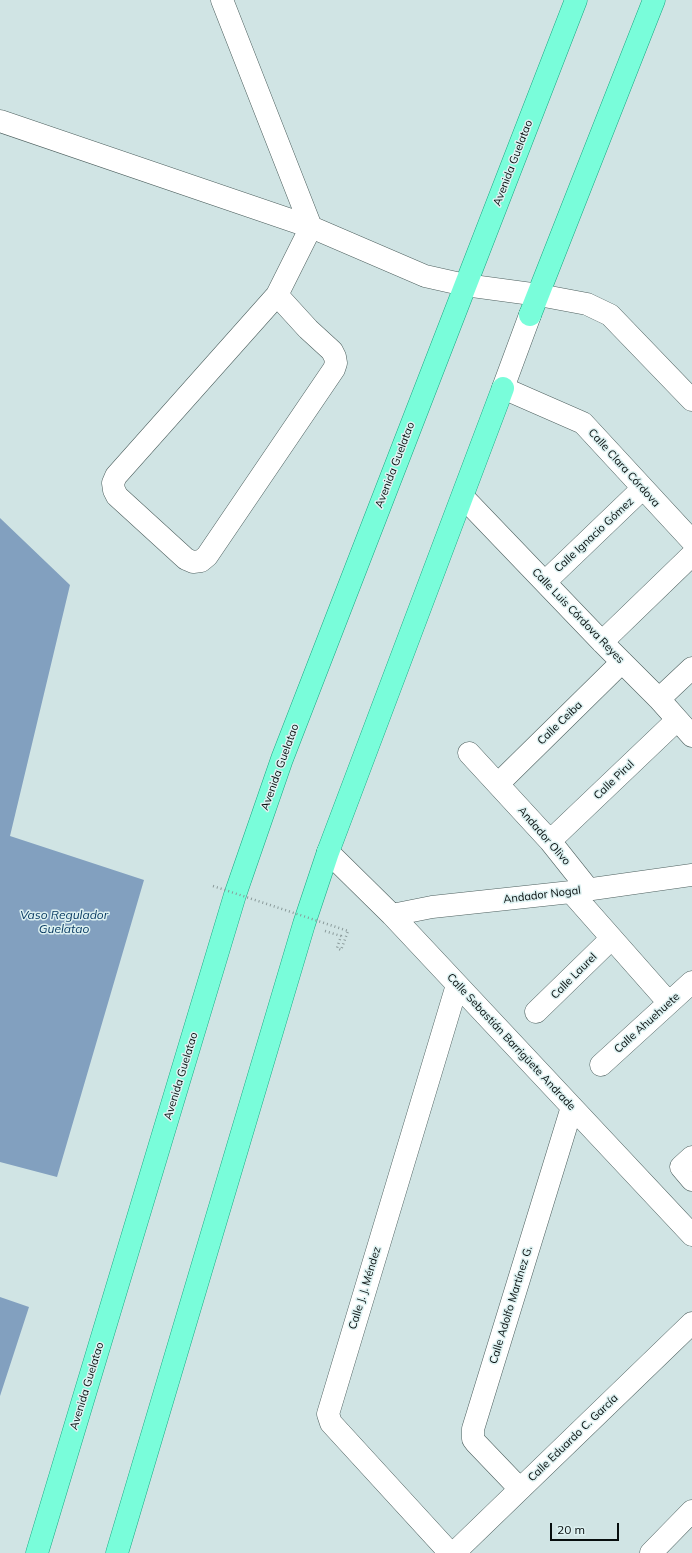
<!DOCTYPE html>
<meta charset="utf-8">
<style>
body{margin:0}
#map{position:relative;width:692px;height:1553px;overflow:hidden;background:#d0e4e4;font-family:Mulish,sans-serif}
canvas{display:block}
.scale{position:absolute;left:550px;top:1523px;width:69px;height:18px;box-sizing:border-box;border:2px solid #070e0e;border-top:0;padding-left:5px;font-size:12px;line-height:14px;white-space:nowrap;color:#070e0e;-webkit-text-stroke:3px #ddf1f1;paint-order:stroke}
</style>
<div id="map">
<canvas width="692" height="1553"></canvas>
<div class="scale">20 m</div>
</div>
<script>
const ctx = document.querySelector('canvas').getContext('2d');
ctx.lineJoin = 'round';
function fillPath(path, color) { ctx.fillStyle = color; ctx.fill(path, 'evenodd'); }
const shape = rows => new Path2D(rows.map(r => 'M' + r).join(''));
function strokePath(path, color, width, dash) { ctx.strokeStyle = color; ctx.lineWidth = width; ctx.lineCap = dash ? 'butt' : 'round'; ctx.setLineDash(dash || []); ctx.stroke(path); }
function label(font, color, halo, rows, align = 'center') {
  ctx.font = font + ' Mulish,sans-serif'; ctx.lineWidth = 3; ctx.setLineDash([]); ctx.textBaseline = 'middle'; ctx.strokeStyle = halo; ctx.fillStyle = color; for (const [text, x, y, turn = 0] of rows) {
    ctx.save(); ctx.translate(x, y); ctx.rotate((+turn || 0) * Math.PI / 180); ctx.textAlign = isNaN(turn) ? turn : align; if (halo) ctx.strokeText(text, 0, 0); ctx.fillText(text, 0, 0); ctx.restore();
  }
}
const water = shape([
 [0,518,70,585,10,836,144,880,57,1177,0,1162],
 [0,1297,29,1307,0,1396]
]);
const path = shape([
 [325,931,341,936,337,948,341,950,348,931]
]);
const minor = shape([
 [222,0,311,227,277,295,116,476,113,483,114,490,117,496,186,559,193,562,201,561,207,556,334,369,336,363,335,357,332,351,308,329,277,295],
 [0,121,311,227,425,276,465,285,539,295,587,304,610,315,692,400],
 [530,315,503,388,583,423,692,541],
 [463,497,602,642,659,699,692,736],
 [545,582,643,488],
 [602,642,692,555],
 [659,699,692,668],
 [469,753,550,841,589,890],
 [498,784,622,662],
 [550,841,677,720],
 [328,852,392,915,692,1235],
 [571,892,669,1003],
 [392,915,432,907,571,892,692,875],
 [536,1012,611,939],
 [601,1065,692,982],
 [692,1157,681,1167,692,1180],
 [520,1489,476,1443,473,1439,473,1429,572,1107],
 [450,1553,331,1423,328,1414,457,985],
 [454,1553,692,1323],
 [651,1553,692,1511]
]);
const major = shape([
 [530,315,654,0],
 [37,1553,235,895,282,759,576,0],
 [117,1553,304,924,328,852,503,388]
]);
const pathBridge = shape([
 [213,886,348,931]
]);
const streetNames = [
 ["Avenida Guelatao",513,163,-69],
 ["Avenida Guelatao",395,465,-69],
 ["Calle Clara Córdova",624,468,48],
 ["Calle Ignacio Gómez",594,535,-43],
 ["Calle Luis Córdova Reyes",578,616,46],
 ["Calle Ceiba",560,723,-44],
 ["Avenida Guelatao",280,767,-70],
 ["Calle Pirul",614,780,-44],
 ["Andador Olivo",544,836,49],
 ["Andador Nogal",542,895,-7],
 ["Calle Laurel",574,976,-45],
 ["Calle Ahuehuete",647,1023,-42],
 ["Calle Sebastián Barrigüete Andrade",511,1042,47],
 ["Avenida Guelatao",181,1076,-73],
 ["Calle J. J. Méndez",365,1288,-73],
 ["Calle Adolfo Martínez G.",511,1305,-73],
 ["Avenida Guelatao",87,1386,-73],
 ["Calle Eduardo C. García",573,1438,-44]
];
const waterNames = [
 ["Vaso Regulador",64,915],
 ["Guelatao",64,929]
];
fillPath(water, '#82a0bf');
strokePath(minor, '#4e605f', 23);
strokePath(major, '#17a882', 23);
strokePath(path, '#8a9a9a', 2.5, [1, 3]);
strokePath(minor, '#fff', 22);
strokePath(major, '#79fdda', 22);
strokePath(pathBridge, '#8a9a9a', 2.5, [1, 3]);
label('11px', '#070e0e', '#ddf1f1', streetNames);
label('italic 12px', '#083a62', '#ddf1f1', waterNames);
</script>
